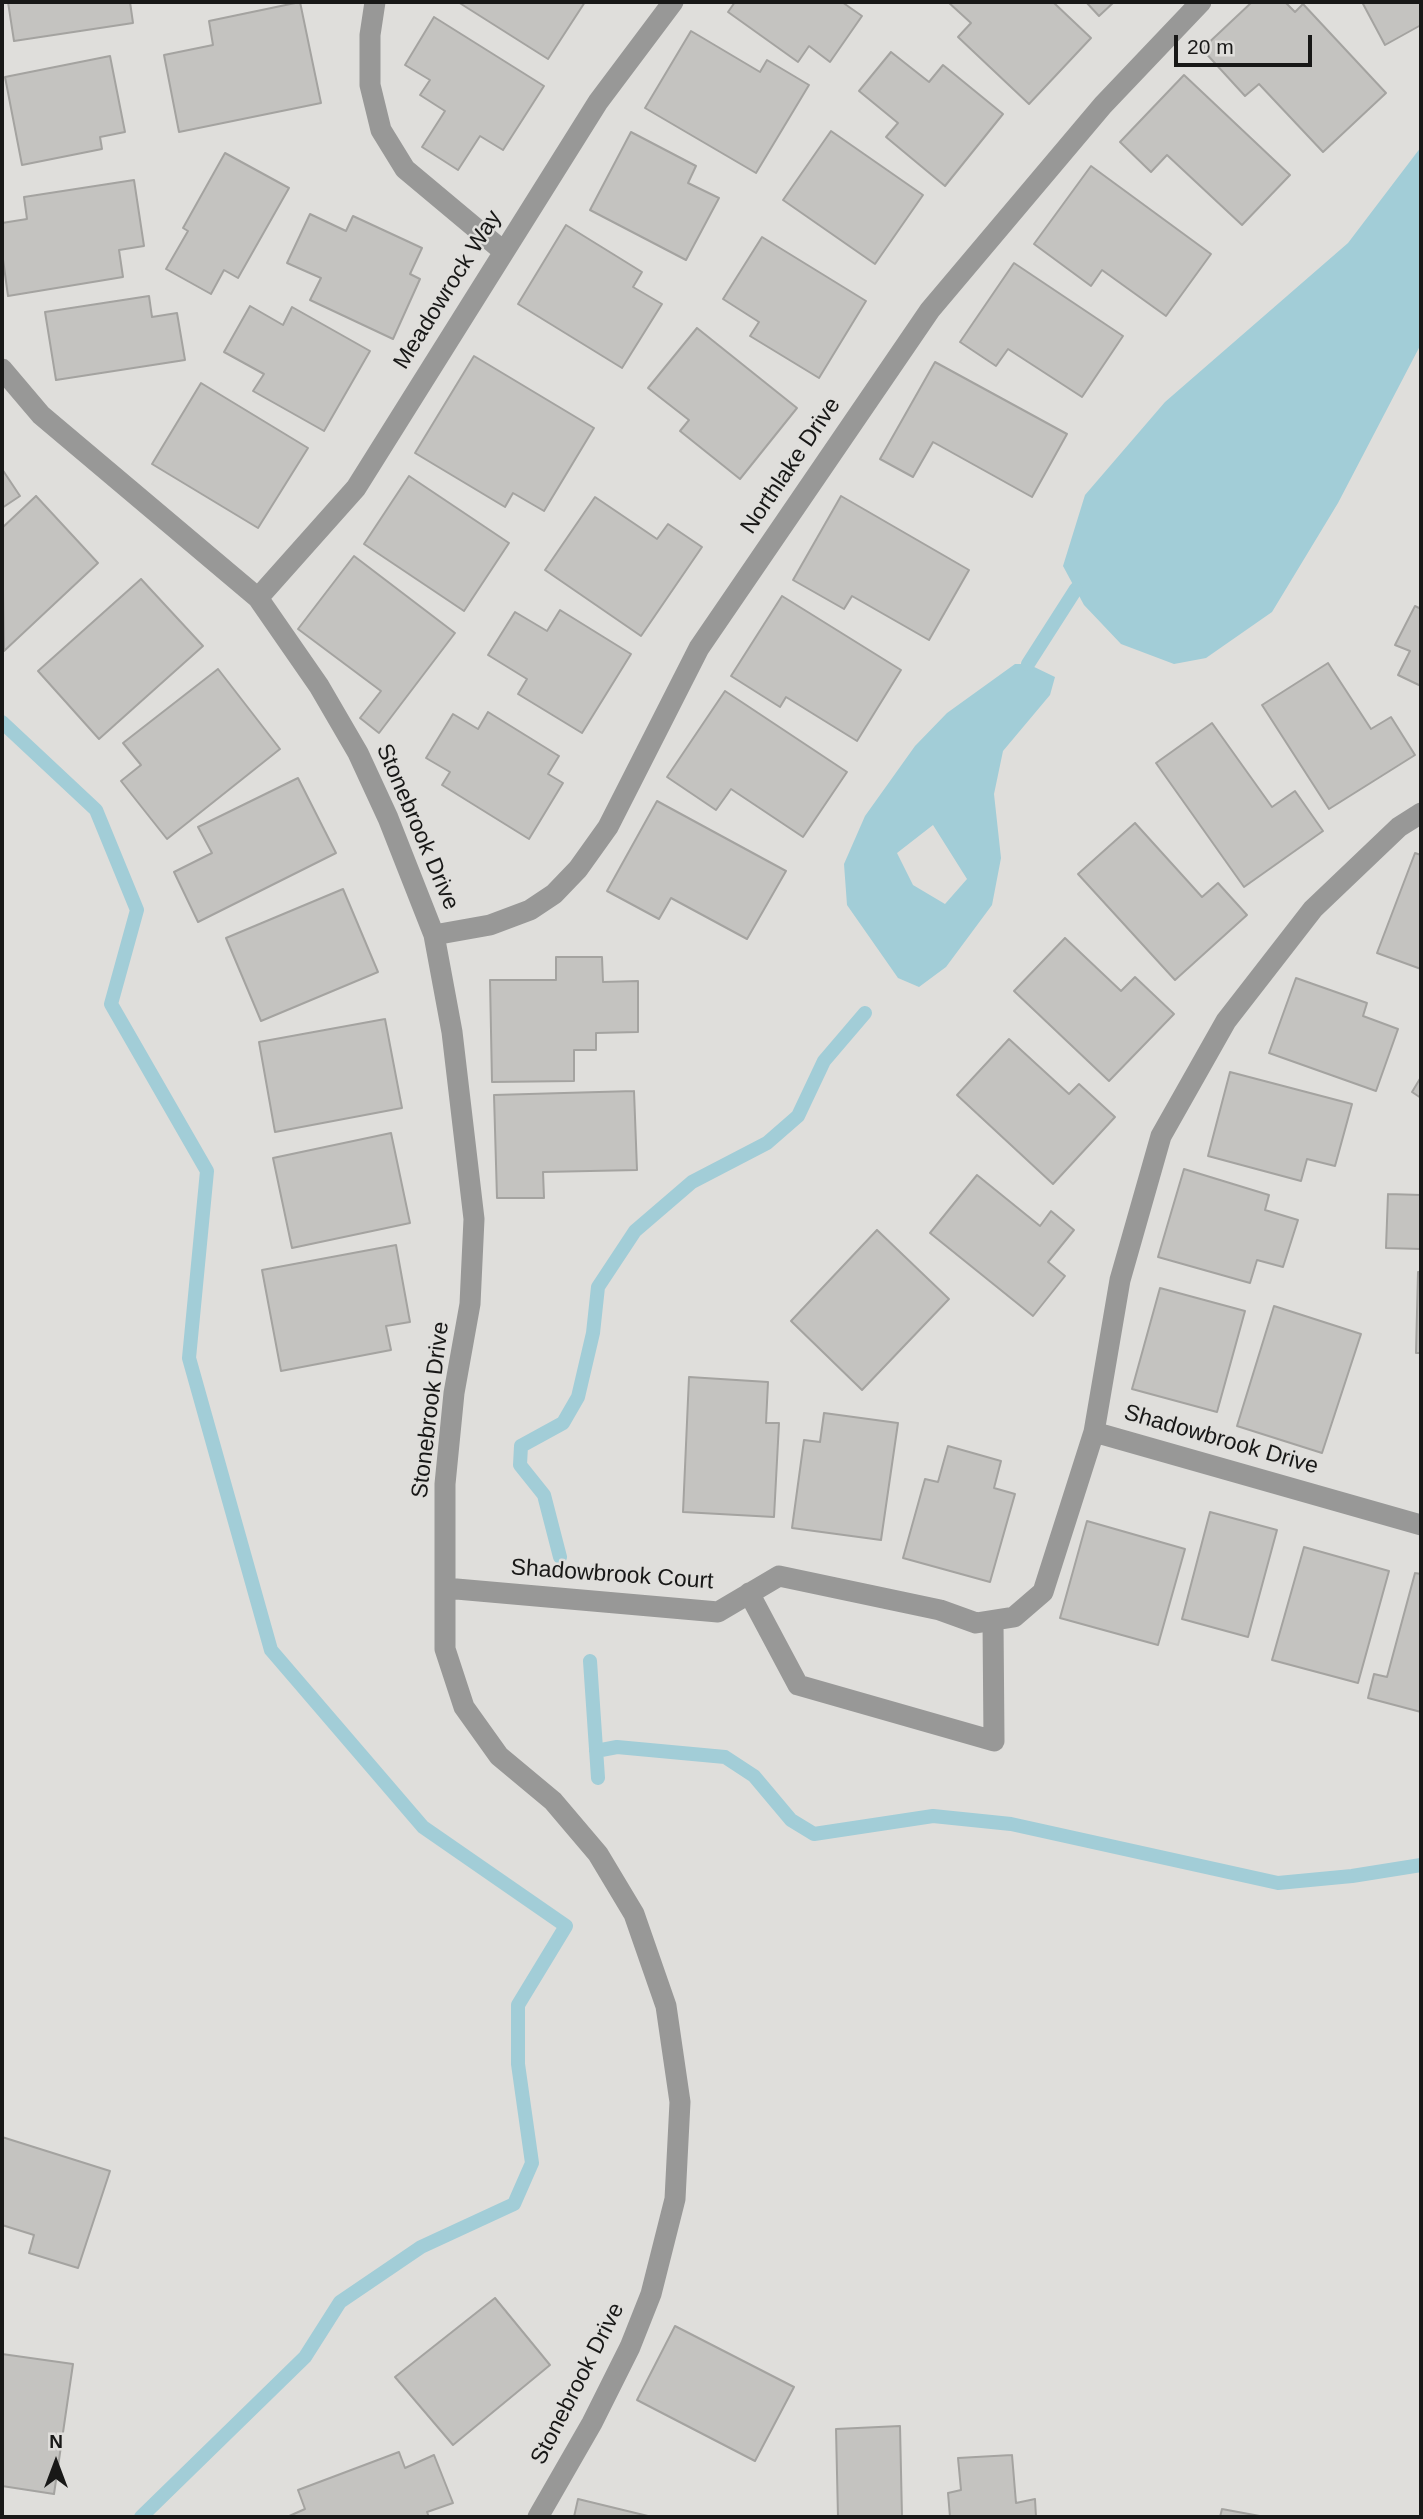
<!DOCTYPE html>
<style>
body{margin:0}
#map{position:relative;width:1423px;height:2519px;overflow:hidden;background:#dfdedb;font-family:Helvetica,sans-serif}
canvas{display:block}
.frame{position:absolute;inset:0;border:4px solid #181817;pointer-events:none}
.north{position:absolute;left:21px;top:2428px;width:70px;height:70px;-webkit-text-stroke:5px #dfdedb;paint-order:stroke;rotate:0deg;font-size:19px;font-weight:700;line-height:28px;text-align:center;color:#181817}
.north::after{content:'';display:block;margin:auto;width:24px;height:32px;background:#181817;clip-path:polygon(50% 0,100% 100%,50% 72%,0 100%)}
.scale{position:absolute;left:1174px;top:35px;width:138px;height:32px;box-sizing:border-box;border:4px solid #181817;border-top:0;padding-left:9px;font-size:21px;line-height:24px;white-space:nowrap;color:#181817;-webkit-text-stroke:5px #dfdedb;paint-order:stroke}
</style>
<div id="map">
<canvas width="1423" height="2519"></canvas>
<div class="frame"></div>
<div class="north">N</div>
<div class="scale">20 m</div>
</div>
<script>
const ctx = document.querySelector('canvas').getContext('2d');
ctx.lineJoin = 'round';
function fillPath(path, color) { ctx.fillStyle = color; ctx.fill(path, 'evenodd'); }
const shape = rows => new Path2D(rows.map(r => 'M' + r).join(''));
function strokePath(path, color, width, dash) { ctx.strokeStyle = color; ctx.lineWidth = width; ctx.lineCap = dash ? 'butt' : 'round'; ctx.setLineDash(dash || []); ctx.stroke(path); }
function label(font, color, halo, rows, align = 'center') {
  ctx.font = font + ' Helvetica,sans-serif'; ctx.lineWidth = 5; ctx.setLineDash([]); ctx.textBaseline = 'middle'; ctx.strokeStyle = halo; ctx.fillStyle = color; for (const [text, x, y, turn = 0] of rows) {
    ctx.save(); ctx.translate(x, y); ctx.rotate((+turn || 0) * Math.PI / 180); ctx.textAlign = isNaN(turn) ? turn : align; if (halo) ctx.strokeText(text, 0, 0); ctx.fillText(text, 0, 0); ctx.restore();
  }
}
const water = shape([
 [1421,147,1421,344,1338,503,1272,612,1206,658,1174,664,1121,644,1084,605,1063,566,1085,495,1165,402,1348,243],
 [1015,664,1028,664,1055,677,1050,695,1003,751,994,794,1001,858,992,905,946,967,919,987,898,978,847,905,844,864,865,816,915,746,947,713],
 [933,825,967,879,945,904,913,885,897,853]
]);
const stream = shape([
 [1028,664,1076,589],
 [2,722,96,810,137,910,111,1004,207,1171,189,1358,271,1650,423,1827,566,1926,518,2005,518,2064,532,2163,514,2204,421,2247,340,2302,305,2357,141,2517],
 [560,1557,544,1495,520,1465,521,1446,563,1423,578,1397,593,1333,598,1287,635,1231,692,1182,767,1143,798,1116,824,1061,865,1013],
 [590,1661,598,1778],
 [596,1751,617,1747,725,1757,754,1776,791,1820,814,1834,933,1816,1011,1824,1278,1883,1352,1876,1421,1865]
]);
const building = shape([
 [8,2,130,2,133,23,14,41,8,2],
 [300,2,321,103,179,132,164,55,213,45,209,21,300,2],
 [458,2,585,2,548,59,458,2],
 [735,2,842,2,862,16,830,62,809,46,798,62,728,12,735,2],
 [948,2,1053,2,1091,38,1029,104,958,37,971,23,948,2],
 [1086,2,1114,2,1099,16,1086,2],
 [1252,2,1285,2,1295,12,1303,4,1386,93,1323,152,1259,84,1245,96,1202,49,1252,2],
 [1362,2,1421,2,1421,25,1385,45,1362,2],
 [434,17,544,86,503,150,480,136,458,170,422,147,445,111,420,95,430,80,405,65,434,17],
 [691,31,760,72,767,60,809,85,756,173,645,108,691,31],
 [891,52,929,82,943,65,1003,114,945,186,886,137,898,123,859,91,891,52],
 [110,56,125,132,100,137,102,149,22,165,5,77,110,56],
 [1184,75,1290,175,1242,225,1167,155,1151,172,1120,142,1184,75],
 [831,131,923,195,875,264,783,200,831,131],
 [631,132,696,166,688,183,719,198,686,260,590,210,631,132],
 [225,153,289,188,238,278,224,270,211,294,166,269,188,231,183,228,225,153],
 [1091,166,1211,254,1166,316,1102,270,1091,286,1034,244,1091,166],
 [134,180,144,246,119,250,123,277,8,296,2,252,2,223,27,219,24,197,134,180],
 [310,214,346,231,353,216,422,248,410,274,420,279,393,339,310,300,321,278,287,263,310,214],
 [566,225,642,272,633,287,662,304,622,368,518,304,566,225],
 [762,237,866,301,819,378,750,336,759,322,723,299,762,237],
 [1014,263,1123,336,1082,397,1008,349,996,366,960,342,1014,263],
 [149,296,152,317,177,313,185,360,56,380,45,312,149,296],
 [250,306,283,325,292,307,370,351,324,431,253,391,264,374,224,352,250,306],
 [697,328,797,408,740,479,680,431,689,420,648,388,697,328],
 [474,356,594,428,544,511,513,493,505,507,415,453,474,356],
 [935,362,1067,434,1032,497,933,442,913,477,880,459,935,362],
 [201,383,308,448,258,528,152,464,201,383],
 [2,469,20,496,2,508,2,469],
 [409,476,509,543,464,611,364,544,409,476],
 [36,496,98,563,4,651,2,528,36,496],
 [841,496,969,570,929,640,852,596,844,609,793,580,841,496],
 [595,497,657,539,668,524,702,547,641,636,545,570,595,497],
 [354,556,455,633,379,733,360,718,381,691,298,629,354,556],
 [141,579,203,646,99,739,38,671,141,579],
 [782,596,901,670,857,741,786,697,780,707,731,676,782,596],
 [1415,606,1421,609,1421,686,1398,675,1410,651,1395,645,1415,606],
 [560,610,631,654,582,733,518,694,527,679,488,655,515,612,547,631,560,610],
 [1328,663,1371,729,1391,717,1415,755,1329,809,1262,705,1328,663],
 [218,669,280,749,167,839,121,781,141,765,123,743,218,669],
 [725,691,847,772,803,837,731,789,716,810,667,777,725,691],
 [488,712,559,756,548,774,563,783,529,839,442,785,450,772,426,758,453,714,478,729,488,712],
 [1212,723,1272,807,1295,791,1323,831,1244,887,1156,763,1212,723],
 [298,778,336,853,198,922,174,872,212,853,198,827,298,778],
 [657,801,786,871,747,939,671,898,659,919,607,891,657,801],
 [1135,823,1202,897,1218,883,1247,915,1175,980,1078,874,1135,823],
 [1415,853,1421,855,1421,969,1377,953,1415,853],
 [343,889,378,972,261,1021,226,938,343,889],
 [1065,938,1121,991,1135,977,1174,1014,1109,1081,1014,991,1065,938],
 [556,957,602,957,603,982,638,981,638,1032,596,1033,596,1050,574,1050,574,1081,492,1082,490,980,556,980,556,957],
 [1296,978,1367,1003,1363,1016,1398,1029,1376,1091,1269,1053,1296,978],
 [385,1019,402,1108,275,1132,259,1042,385,1019],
 [1009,1039,1069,1094,1079,1084,1115,1117,1053,1184,957,1095,1009,1039],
 [1230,1072,1352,1104,1335,1166,1307,1159,1301,1181,1208,1156,1230,1072],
 [1421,1077,1421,1098,1412,1092,1421,1077],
 [634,1091,637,1170,543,1172,544,1198,497,1198,494,1095,634,1091],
 [391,1133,410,1223,292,1248,273,1158,391,1133],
 [1184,1169,1269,1195,1265,1210,1298,1220,1283,1267,1257,1260,1250,1283,1158,1257,1184,1169],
 [977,1175,1040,1226,1051,1211,1074,1230,1048,1262,1065,1276,1033,1316,930,1233,977,1175],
 [1388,1194,1421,1195,1421,1249,1386,1248,1388,1194],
 [877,1230,949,1299,862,1390,791,1321,877,1230],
 [396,1245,410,1322,386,1326,391,1350,281,1371,262,1270,396,1245],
 [1418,1272,1421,1272,1421,1353,1416,1353,1418,1272],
 [1160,1288,1245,1311,1217,1412,1132,1389,1160,1288],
 [1274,1306,1361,1334,1322,1453,1237,1426,1274,1306],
 [689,1377,768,1382,766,1423,779,1423,774,1517,683,1512,689,1377],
 [824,1413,898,1423,881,1540,792,1528,804,1440,820,1442,824,1413],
 [948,1446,1001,1461,994,1488,1015,1494,990,1582,903,1558,925,1479,938,1482,948,1446],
 [1210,1512,1277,1530,1248,1637,1182,1619,1210,1512],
 [1087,1521,1185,1549,1158,1645,1060,1618,1087,1521],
 [1304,1547,1389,1571,1358,1683,1272,1660,1304,1547],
 [1415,1573,1421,1574,1421,1712,1368,1698,1374,1674,1387,1677,1415,1573],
 [2,2137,110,2171,78,2268,29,2253,34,2235,2,2225,2,2137],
 [495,2298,550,2365,453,2445,395,2377,495,2298],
 [675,2326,794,2387,755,2461,637,2400,675,2326],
 [2,2354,73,2364,54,2494,2,2486,2,2354],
 [900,2426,902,2517,838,2517,836,2429,900,2426],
 [399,2452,405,2468,434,2455,453,2503,427,2512,429,2517,287,2517,305,2509,298,2490,399,2452],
 [1012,2455,1016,2503,1035,2499,1036,2517,950,2517,948,2493,961,2490,958,2458,1012,2455],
 [578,2499,652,2517,574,2517,578,2499],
 [1222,2509,1265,2517,1220,2517,1222,2509]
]);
const minor = shape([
 [375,2,370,35,370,85,381,130,405,169,503,251],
 [2,369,41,415,258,598,319,686,358,753,388,818,434,935,452,1032,474,1219,470,1304,454,1393,445,1484,445,1649,464,1707,499,1756,553,1801,598,1854,634,1914,666,2006,680,2102,675,2199,651,2294,630,2347,592,2423,538,2517],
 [258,598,356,488,598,102,673,2],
 [434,935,490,925,530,910,554,894,578,869,608,827,699,648,930,310,1103,105,1201,2],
 [1094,1432,1421,1525],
 [445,1588,718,1612,779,1576,940,1610,976,1623,1014,1617,1043,1592,1094,1432,1120,1280,1161,1136,1226,1021,1313,909,1399,827,1421,813],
 [749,1593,798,1685,994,1741,993,1621]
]);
const streetNames = [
 ["Meadowrock Way",448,290,-58],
 ["Northlake Drive",791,466,-56],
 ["Stonebrook Drive",417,827,67],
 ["Stonebrook Drive",431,1410,-83],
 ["Shadowbrook Drive",1221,1440,16],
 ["Shadowbrook Court",612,1575,4],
 ["Stonebrook Drive",578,2384,-63]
];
fillPath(water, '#a2cdd7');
strokePath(stream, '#a2cdd7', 14);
fillPath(building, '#c4c3c0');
strokePath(building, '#a4a3a0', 2);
strokePath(minor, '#989897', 21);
label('23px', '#181817', '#dfdedb', streetNames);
</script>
